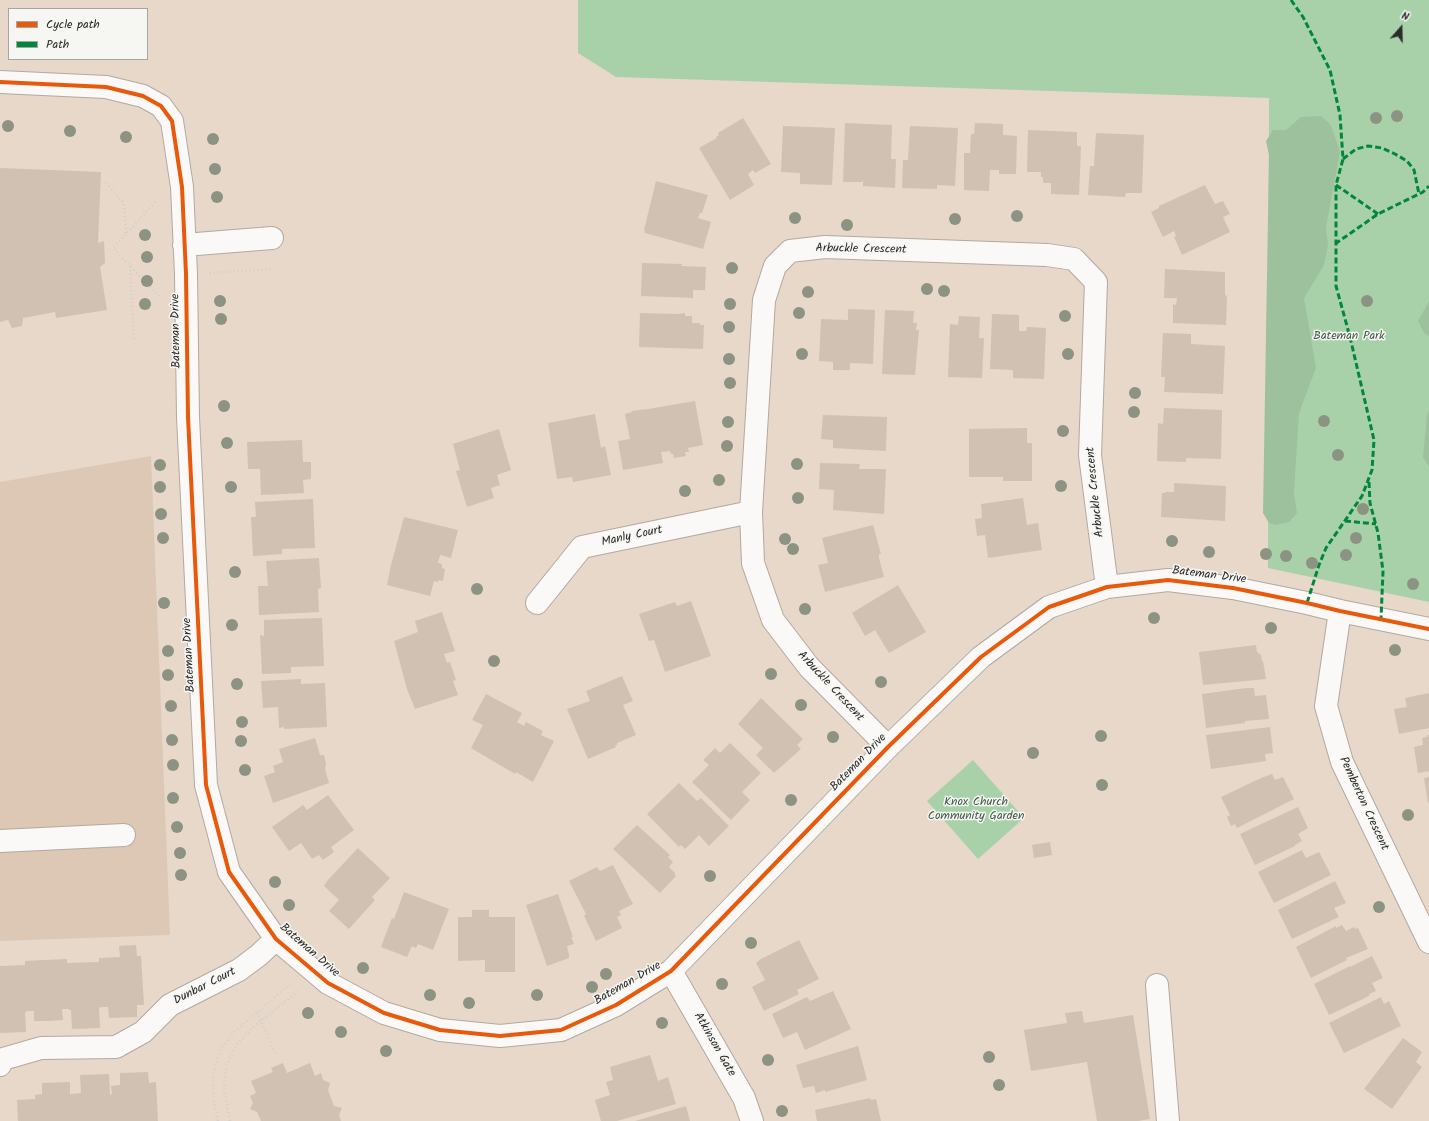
<!DOCTYPE html>
<style>
body{margin:0}
#map{position:relative;width:1429px;height:1121px;overflow:hidden;background:#e7d8c9;font-family:Kalam,sans-serif}
canvas{display:block}
.legend{position:absolute;left:8px;top:8px;width:140px;height:52px;box-sizing:border-box;background:#f6f6f2;border:1px solid #a5a5a2;margin:0;padding:5px 7px;list-style:none;font-size:12px;color:#2b2b2b}
.legend li{display:flex;align-items:center;gap:8px;height:20px}
.legend b{width:20px;border:1px solid #a5a5a2}
.north{position:absolute;left:1381px;top:8px;width:40px;height:40px;-webkit-text-stroke:3px #f6f6f2;paint-order:stroke;rotate:20deg;font-size:11px;font-weight:700;line-height:16px;text-align:center;color:#2b2b2b}
.north::after{content:'';display:block;margin:auto;width:14px;height:18px;background:#2b2b2b;clip-path:polygon(50% 0,100% 100%,50% 72%,0 100%)}
</style>
<div id="map">
<canvas width="1429" height="1121"></canvas>
<ul class="legend">
<li><b style="height:5px;background:#e8590c"></b>Cycle path</li>
<li><b style="height:5px;background:#00873e"></b>Path</li>
</ul>
<div class="north">N</div>
</div>
<script>
const ctx = document.querySelector('canvas').getContext('2d');
ctx.lineJoin = 'round';
function fillPath(path, color) { ctx.fillStyle = color; ctx.fill(path, 'evenodd'); }
const shape = rows => new Path2D(rows.map(r => 'M' + r).join(''));
function strokePath(path, color, width, dash) { ctx.strokeStyle = color; ctx.lineWidth = width; ctx.lineCap = dash ? 'butt' : 'round'; ctx.setLineDash(dash || []); ctx.stroke(path); }
function label(font, color, halo, rows, align = 'center') {
  ctx.font = font + ' Kalam,sans-serif'; ctx.lineWidth = 3; ctx.setLineDash([]); ctx.textBaseline = 'middle'; ctx.strokeStyle = halo; ctx.fillStyle = color; for (const [text, x, y, turn = 0] of rows) {
    ctx.save(); ctx.translate(x, y); ctx.rotate((+turn || 0) * Math.PI / 180); ctx.textAlign = isNaN(turn) ? turn : align; if (halo) ctx.strokeText(text, 0, 0); ctx.fillText(text, 0, 0); ctx.restore();
  }
}
const built = shape([
 [151,456,170,935,0,941,0,482]
]);
const green = shape([
 [578,0,1429,0,1429,602,1268,568,1269,98,616,77,578,53],
 [973,760,1024,818,978,859,927,801]
]);
const forest = shape([
 [1321,116,1331,125,1340,152,1326,227,1328,245,1324,265,1304,298,1316,368,1299,413,1294,493,1297,513,1289,522,1276,525,1269,523,1263,513,1269,155,1266,141,1273,130,1286,130,1301,117],
 [1429,301,1429,336,1424,333,1418,321],
 [1429,411,1429,467,1423,457,1427,414]
]);
const building = shape([
 [743,118,771,164,755,173,753,170,748,174,754,185,730,200,699,148,717,138,716,137,719,135,718,133],
 [845,123,892,125,891,159,896,159,895,188,863,186,863,181,862,181,862,182,843,182],
 [975,123,1003,124,1003,135,1017,136,1016,174,999,174,999,170,990,170,989,191,964,190,964,153,970,153,971,134,974,134],
 [783,126,835,128,832,185,800,184,800,173,781,172],
 [910,126,958,128,955,186,937,185,937,189,902,188,903,160,908,160],
 [1028,130,1077,132,1077,146,1081,146,1079,195,1051,194,1051,183,1043,183,1043,177,1041,177,1041,172,1027,172],
 [1096,133,1144,135,1142,193,1126,193,1125,197,1088,195,1090,166,1094,166],
 [0,168,101,172,98,243,104,241,105,263,100,267,107,310,56,318,55,312,23,318,22,326,12,328,8,320,0,322],
 [656,181,708,195,702,213,700,213,698,218,711,222,703,249,645,233,645,231,644,230],
 [1205,185,1215,204,1223,201,1230,214,1223,217,1230,232,1182,255,1174,237,1176,236,1174,231,1163,237,1151,212,1159,208,1159,206],
 [642,263,682,264,681,266,706,267,705,290,693,290,693,298,641,296],
 [1165,269,1225,272,1225,295,1227,296,1226,325,1173,323,1173,304,1176,305,1177,298,1164,298],
 [848,309,875,310,873,364,850,363,850,370,833,370,833,362,819,361,821,319,848,320],
 [885,310,914,311,913,323,917,323,916,330,919,330,915,375,882,374],
 [640,313,678,314,685,313,685,316,692,316,692,323,700,323,700,325,704,325,703,349,639,347],
 [992,314,1019,315,1019,331,1026,331,1027,327,1046,328,1044,379,1013,378,1013,370,990,369],
 [959,316,980,317,979,338,984,338,982,378,948,377,950,324,958,325],
 [1163,333,1191,334,1191,344,1225,346,1223,394,1164,392,1165,377,1161,377],
 [695,401,703,445,688,448,689,452,685,452,686,456,674,458,673,454,671,454,670,451,661,452,663,463,623,470,618,441,630,439,625,414,632,412,632,411,647,409,647,410,648,409],
 [1164,408,1222,410,1221,459,1186,458,1186,462,1157,461,1158,423,1163,424],
 [595,414,601,448,605,446,611,475,573,482,572,477,557,479,548,423],
 [823,415,887,417,886,451,833,448,833,440,821,439],
 [1027,428,1027,443,1032,443,1032,481,1003,481,1003,477,969,477,969,429],
 [499,429,511,470,497,475,500,485,491,488,494,498,467,507,456,471,460,470,453,444],
 [302,440,303,462,311,462,311,479,303,480,304,493,261,495,260,469,248,469,247,442],
 [820,463,860,464,859,469,886,469,884,514,833,510,834,490,819,489],
 [1174,483,1226,486,1225,521,1161,517,1162,493,1165,493,1165,492,1174,492],
 [1023,498,1027,525,1038,523,1042,550,988,558,985,535,977,536,975,519,982,518,981,504],
 [313,499,315,548,282,549,282,554,253,556,251,517,256,517,255,502],
 [404,517,458,530,451,558,440,555,438,563,442,564,442,568,445,569,443,581,439,580,438,582,434,581,430,596,387,585,391,565],
 [873,525,881,554,879,554,879,558,884,577,825,592,818,565,828,563,822,538],
 [319,558,321,588,318,589,318,591,319,612,259,615,258,586,268,586,266,561],
 [898,585,926,632,889,653,875,630,865,636,852,613],
 [691,601,711,656,665,672,654,640,649,641,639,614,675,602,677,606],
 [442,612,455,651,444,654,447,663,450,662,456,680,453,681,458,695,415,709,407,689,394,641,418,632,415,621],
 [322,618,324,666,291,667,291,673,262,674,260,635,264,636,264,620],
 [1256,645,1257,652,1261,655,1262,661,1263,661,1266,679,1203,685,1199,652],
 [622,676,633,701,623,705,636,735,617,743,617,745,615,745,616,747,588,759,567,709,590,701,586,691],
 [301,679,301,684,325,683,327,727,284,729,284,727,279,728,278,707,263,708,261,681],
 [1246,688,1254,688,1255,696,1266,695,1269,719,1245,721,1245,723,1206,728,1202,694],
 [1429,693,1429,728,1399,734,1394,709,1407,707,1405,698],
 [486,694,522,713,517,722,524,726,526,722,543,731,541,735,554,741,533,782,516,772,515,774,471,748,483,725,472,720],
 [761,698,803,739,797,745,801,749,774,773,756,755,763,748,738,724],
 [1270,727,1273,753,1265,754,1266,761,1211,769,1206,735],
 [1427,735,1429,735,1429,771,1418,773,1414,747,1423,745,1422,738,1427,737],
 [315,738,320,755,324,755,326,764,325,769,329,783,273,803,264,776,275,772,273,766,283,762,279,749],
 [730,743,761,773,742,792,750,800,731,820,692,782,709,765,703,760,715,748,720,753],
 [1272,774,1275,780,1283,777,1294,799,1237,828,1235,824,1231,826,1227,817,1230,815,1221,797,1261,778],
 [1429,777,1429,803,1428,803,1424,778],
 [679,783,697,801,701,798,729,826,709,846,699,835,685,849,681,845,679,847,647,814],
 [328,795,354,830,331,847,334,852,323,860,319,855,312,859,301,843,289,851,272,827,303,805,307,810],
 [1298,807,1308,828,1298,834,1302,841,1295,845,1295,846,1255,865,1240,834],
 [637,825,670,855,668,857,673,862,669,867,675,873,674,874,676,876,660,893,613,849],
 [1050,842,1052,855,1034,858,1032,845],
 [358,848,390,878,372,897,375,900,349,929,329,911,339,900,324,886,327,881],
 [1302,850,1306,858,1319,852,1331,875,1274,903,1258,872],
 [613,865,633,904,619,911,621,915,617,917,622,928,596,941,584,916,586,914,569,881,597,867,600,871],
 [1335,881,1346,903,1334,908,1339,917,1292,939,1278,910],
 [404,892,449,909,433,950,418,944,416,948,412,946,407,957,381,947,392,918,394,919],
 [558,894,573,937,571,937,574,944,567,946,569,955,569,958,547,966,526,905],
 [472,910,489,910,489,917,515,917,515,972,485,972,485,960,458,961,458,917,472,917],
 [1342,925,1346,931,1354,927,1355,929,1358,928,1368,949,1346,958,1347,960,1311,978,1296,947,1336,926,1336,928],
 [799,940,819,979,797,990,799,994,764,1011,752,987,765,980,756,963,761,959],
 [136,945,137,956,141,956,144,1005,137,1005,137,1017,109,1018,108,1007,101,1007,99,1008,100,1028,72,1029,71,1010,69,1010,69,1009,62,1009,63,1020,48,1021,34,1021,34,1011,27,1011,27,1012,25,1012,26,1032,0,1033,0,966,25,965,25,961,45,960,67,959,67,963,99,962,99,958,120,957,119,946],
 [1372,956,1383,978,1372,983,1376,991,1369,994,1370,995,1365,998,1329,1015,1314,984,1350,966,1350,967],
 [833,991,851,1029,805,1050,797,1032,783,1038,772,1014,807,997,810,1001],
 [1381,997,1384,1004,1389,1001,1401,1026,1344,1053,1329,1023],
 [1082,1011,1084,1023,1133,1015,1150,1119,1138,1121,1097,1121,1087,1062,1031,1071,1024,1030,1067,1023,1065,1013],
 [1403,1038,1422,1052,1416,1062,1422,1067,1392,1109,1364,1089],
 [858,1046,867,1080,825,1092,825,1090,816,1093,814,1086,803,1088,796,1065],
 [650,1055,658,1081,668,1077,676,1104,617,1121,601,1121,595,1100,610,1095,606,1082,613,1080,610,1067],
 [283,1063,287,1073,310,1063,315,1076,321,1073,323,1080,330,1083,328,1090,334,1106,342,1108,339,1115,341,1121,261,1121,257,1112,250,1109,253,1103,250,1096,256,1093,251,1081,273,1072,271,1068],
 [148,1072,149,1083,156,1082,158,1121,18,1121,17,1100,35,1099,35,1095,42,1094,42,1083,70,1082,70,1094,81,1093,80,1075,109,1074,110,1095,112,1094,111,1086,120,1085,120,1073],
 [870,1098,871,1100,876,1099,881,1121,817,1121,815,1110],
 [686,1106,690,1121,635,1121]
]);
const path = shape([
 [106,183,124,203,126,233],
 [155,202,113,248,160,297],
 [130,266,134,341],
 [210,273,274,269],
 [257,1012,275,1053],
 [218,1121,214,1102,213,1074,220,1050,231,1035,290,984],
 [230,1121,224,1088,226,1066,236,1045,257,1024,299,991]
]);
const minor = shape([
 [0,82,106,87,143,96,161,106,172,121,182,187,186,274,188,417,206,785,229,872,276,939,328,983,384,1013,440,1030,500,1036,561,1030,616,1005,671,971,888,747,981,657,1049,607,1107,587,1168,580,1233,588,1307,603,1340,611,1429,629],
 [184,245,272,238],
 [537,603,582,547,751,512],
 [1340,611,1326,706,1342,762,1429,942],
 [888,747,809,667,773,620,753,563,751,512,764,300,775,266,790,251,825,247,1047,255,1074,259,1096,282,1090,455,1107,587],
 [0,841,124,835],
 [671,971,744,1098,752,1121],
 [1157,985,1168,1121],
 [0,1065,3,1059,41,1048,116,1047,143,1032,170,1005,239,970,259,955,276,939]
]);
const quiet = shape([
 [1291,0,1303,17,1330,70,1340,115,1343,159,1336,185,1336,286,1350,337,1374,440,1372,470,1362,496,1326,548,1319,565,1307,603],
 [1343,159,1356,149,1368,146,1382,148,1395,154,1407,161,1414,170,1419,194],
 [1336,185,1378,214],
 [1335,244,1378,214,1423,192,1429,186],
 [1369,482,1370,503,1378,533,1383,571,1381,619],
 [1345,521,1376,524]
]);
const cycleway = shape([
 [0,82,106,87,143,96,161,106,172,121,182,187,186,274,188,417,206,785,229,872,276,939,328,983,384,1013,440,1030,500,1036,561,1030,616,1005,671,971,888,747,981,657,1049,607,1107,587,1168,580,1233,588,1307,603,1340,611,1429,629]
]);
const trees = [
 [1397,116],
 [1376,118],
 [8,126],
 [70,131],
 [126,137],
 [213,139],
 [215,169],
 [217,197],
 [1017,216],
 [795,218],
 [955,219],
 [847,225],
 [145,235],
 [147,257],
 [732,268],
 [147,281],
 [927,289],
 [944,291],
 [808,292],
 [220,301],
 [1367,301],
 [145,304],
 [730,304],
 [799,313],
 [1065,316],
 [221,319],
 [729,327],
 [802,354],
 [1068,354],
 [729,359],
 [730,383],
 [1135,393],
 [224,406],
 [1134,412],
 [1324,421],
 [728,422],
 [1063,431],
 [227,443],
 [727,446],
 [1338,455],
 [797,464],
 [160,465],
 [719,480],
 [1061,486],
 [160,487],
 [231,487],
 [685,491],
 [798,498],
 [1363,509],
 [161,514],
 [163,538],
 [1356,538],
 [785,539],
 [1172,541],
 [793,549],
 [1209,552],
 [1266,554],
 [1346,555],
 [1286,556],
 [1312,563],
 [235,572],
 [1413,584],
 [477,589],
 [164,603],
 [805,609],
 [1154,618],
 [232,625],
 [1271,628],
 [1395,650],
 [168,651],
 [494,661],
 [771,674],
 [168,675],
 [881,682],
 [237,684],
 [801,705],
 [171,706],
 [242,722],
 [1101,736],
 [833,737],
 [172,740],
 [241,741],
 [1033,753],
 [173,765],
 [245,770],
 [1102,785],
 [173,798],
 [791,800],
 [1408,815],
 [177,827],
 [180,853],
 [181,875],
 [710,876],
 [275,882],
 [289,905],
 [1379,907],
 [751,943],
 [363,968],
 [606,974],
 [722,984],
 [592,987],
 [430,995],
 [537,995],
 [469,1003],
 [308,1013],
 [662,1023],
 [341,1032],
 [386,1051],
 [989,1057],
 [768,1060],
 [999,1085],
 [782,1111]
];
const streetNames = [
 ["Arbuckle Crescent",861,250,1],
 ["Bateman Drive",177,331,-91],
 ["Arbuckle Crescent",1096,492,-96],
 ["Manly Court",632,537,-12],
 ["Bateman Drive",1209,576,7],
 ["Bateman Drive",190,655,-93],
 ["Arbuckle Crescent",830,687,47],
 ["Bateman Drive",859,763,-46],
 ["Pemberton Crescent",1363,804,65],
 ["Bateman Drive",309,951,41],
 ["Bateman Drive",628,984,-30],
 ["Dunbar Court",205,987,-27],
 ["Atkinson Gate",714,1045,60]
];
const parkNames = [
 ["Bateman Park",1349,337],
 ["Knox Church",976,803],
 ["Community Garden",976,817]
];
fillPath(built, '#ddc8b6');
fillPath(green, '#a9d1a9');
fillPath(forest, '#9dc19d');
fillPath(building, '#d1c1b3');
strokePath(minor, '#b2a99f', 24);
strokePath(path, '#d3cfcb', 2.5, [1, 3]);
strokePath(minor, '#fbf9f7', 22);
strokePath(quiet, '#00873e', 3, [6, 3]);
strokePath(cycleway, '#e8590c', 4);
ctx.fillStyle = '#8c9383';
for (const [x, y] of trees) { ctx.beginPath(); ctx.arc(x, y, 6, 0, 2 * Math.PI); ctx.fill(); }
label('12px', '#2b2b2b', '#f6f6f2', streetNames);
label('12px', '#425b49', '#f6f6f2', parkNames);
</script>
